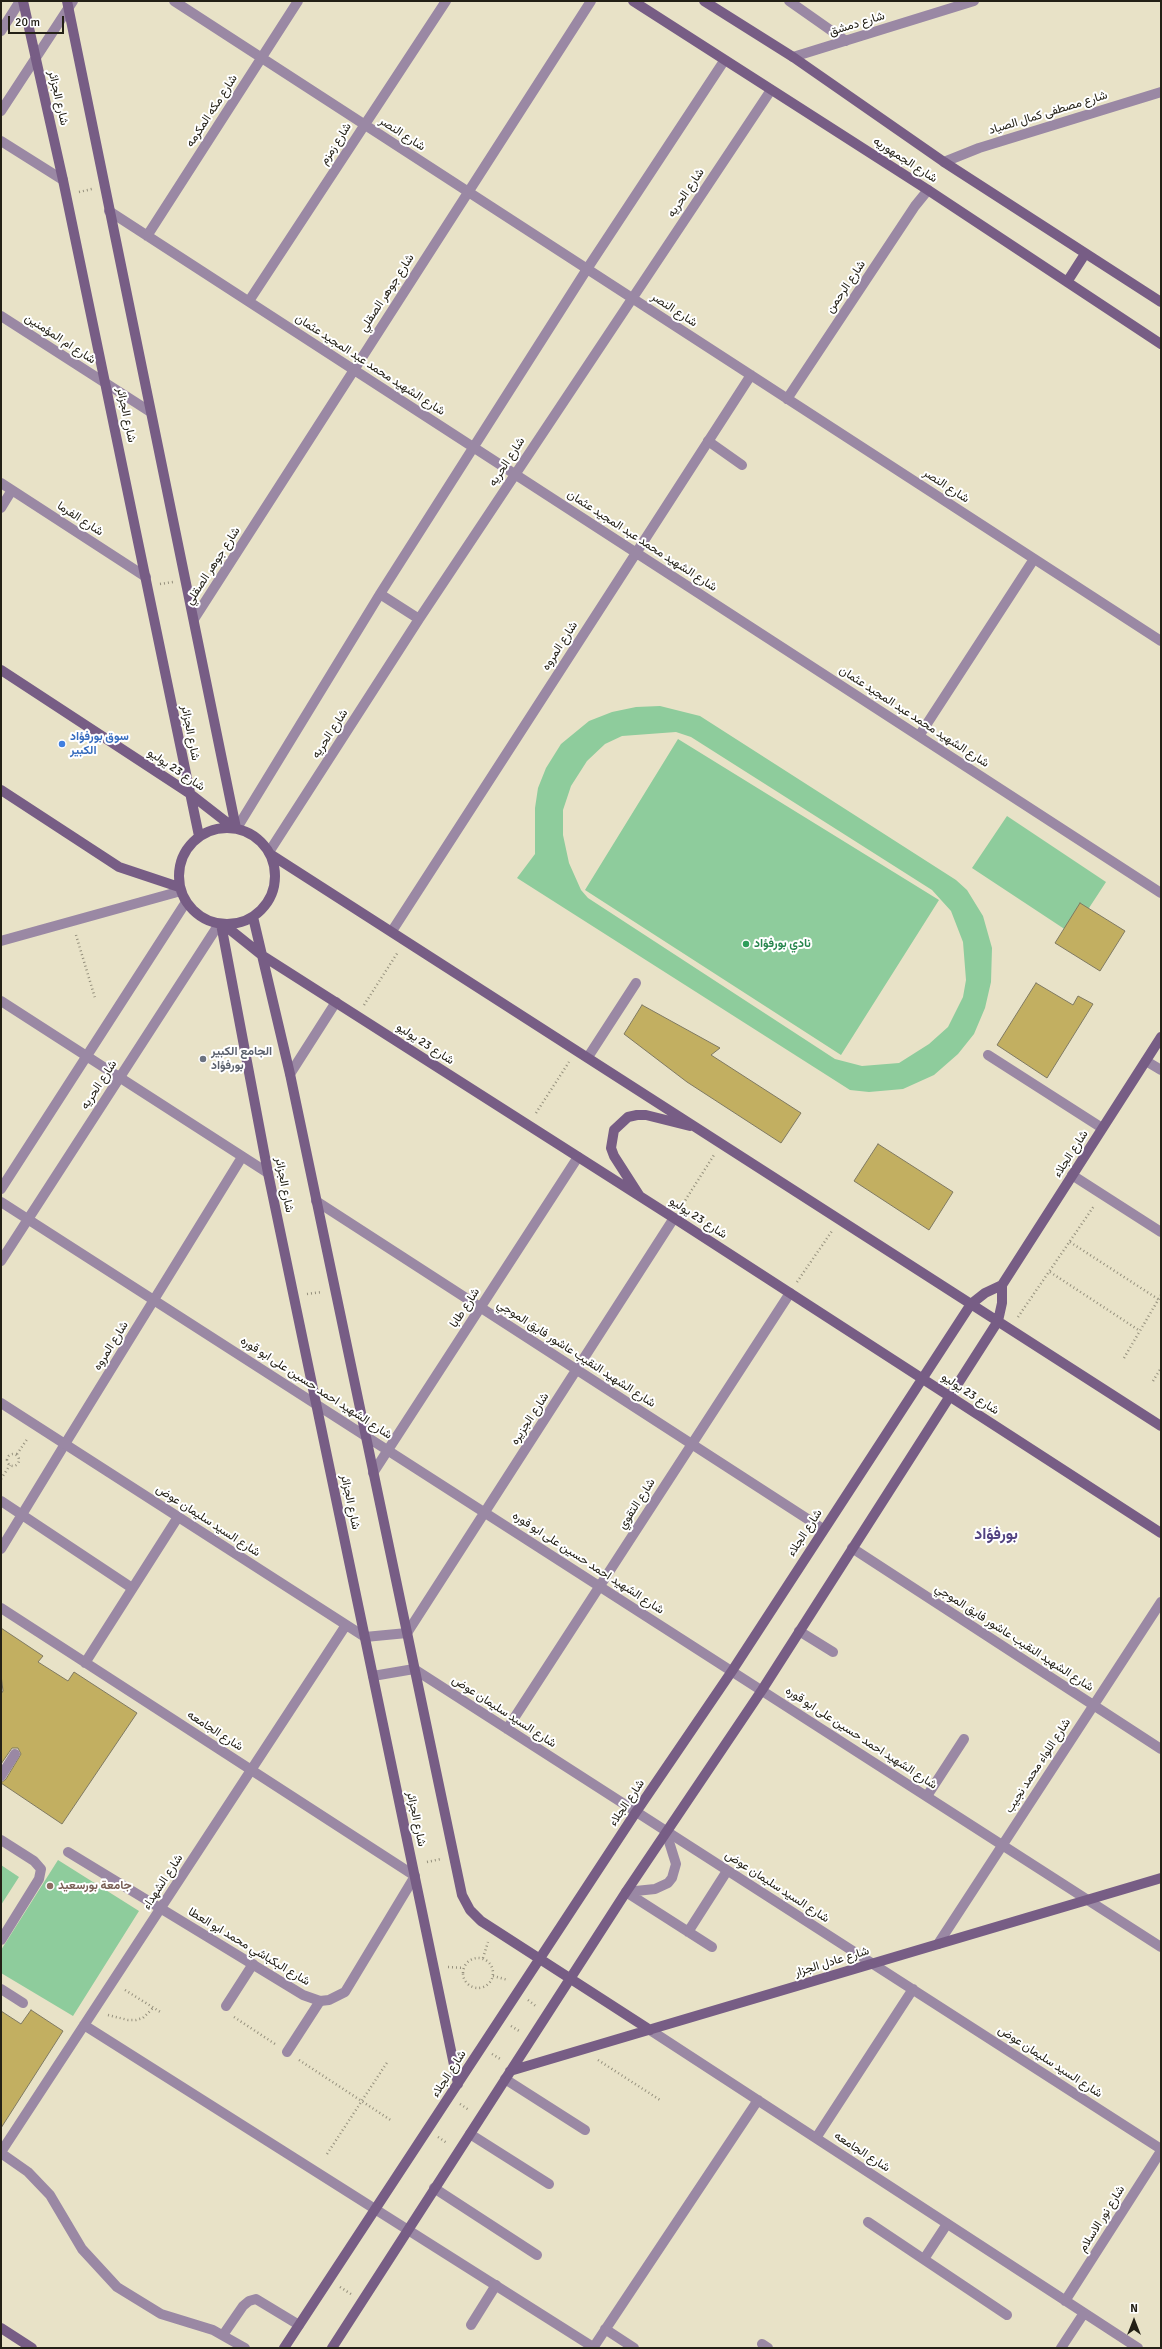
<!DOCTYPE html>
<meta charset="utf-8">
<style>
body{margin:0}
#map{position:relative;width:1162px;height:2349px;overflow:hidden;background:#e8e2c7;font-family:Signika,sans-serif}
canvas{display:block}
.frame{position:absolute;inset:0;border:2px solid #232016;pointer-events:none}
.north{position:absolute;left:1114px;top:2301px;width:40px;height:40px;-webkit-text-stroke:3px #fff;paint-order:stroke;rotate:0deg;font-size:11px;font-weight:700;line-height:16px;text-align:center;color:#232016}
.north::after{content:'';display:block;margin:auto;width:14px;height:18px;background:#232016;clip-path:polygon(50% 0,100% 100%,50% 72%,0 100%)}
.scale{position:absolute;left:8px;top:16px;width:56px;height:18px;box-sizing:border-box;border:2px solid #232016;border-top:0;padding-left:5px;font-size:12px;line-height:14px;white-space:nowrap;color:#232016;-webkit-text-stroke:3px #fff;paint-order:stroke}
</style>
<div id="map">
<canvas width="1162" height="2349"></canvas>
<div class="frame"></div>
<div class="north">N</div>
<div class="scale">20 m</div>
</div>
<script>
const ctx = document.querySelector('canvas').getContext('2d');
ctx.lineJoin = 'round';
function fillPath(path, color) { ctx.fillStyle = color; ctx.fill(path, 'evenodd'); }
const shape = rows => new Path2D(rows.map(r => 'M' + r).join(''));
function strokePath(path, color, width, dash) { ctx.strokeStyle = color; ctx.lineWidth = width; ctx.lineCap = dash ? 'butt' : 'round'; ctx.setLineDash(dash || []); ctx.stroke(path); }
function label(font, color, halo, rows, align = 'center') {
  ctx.font = font + ' Signika,Vazirmatn,sans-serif'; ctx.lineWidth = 4; ctx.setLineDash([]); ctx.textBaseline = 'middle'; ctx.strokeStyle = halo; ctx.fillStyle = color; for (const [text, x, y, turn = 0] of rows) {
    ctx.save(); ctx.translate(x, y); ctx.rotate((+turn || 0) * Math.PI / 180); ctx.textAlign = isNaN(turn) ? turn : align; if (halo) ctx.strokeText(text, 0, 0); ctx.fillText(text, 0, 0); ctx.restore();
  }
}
const green = shape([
 [660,706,700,716,956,880,967,890,983,916,992,948,991,982,985,1008,974,1034,958,1054,934,1075,903,1089,869,1092,850,1090,517,878,535,854,535,808,538,788,546,768,561,744,589,721,612,712,636,707],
 [676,732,691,737,932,890,951,911,963,942,966,980,963,997,948,1027,929,1044,899,1063,862,1066,835,1059,588,898,581,890,569,863,563,835,563,810,571,786,587,761,605,744,622,736],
 [678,739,939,900,841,1055,585,890],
 [1007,816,1106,882,1072,934,972,868],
 [58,1860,139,1911,73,2016,1,1973,1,1950],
 [1,1865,19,1877,1,1905]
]);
const building = shape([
 [1080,903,1125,931,1100,971,1055,943,1080,903],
 [1036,983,1073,1005,1078,996,1093,1004,1047,1078,997,1045,1036,983],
 [642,1005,720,1048,711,1055,801,1113,781,1143,687,1082,624,1034,642,1005],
 [878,1144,953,1192,929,1230,854,1181,878,1144],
 [1,1628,43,1656,38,1662,68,1681,74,1672,137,1713,62,1824,1,1783,6,1779,21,1754,18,1748,12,1748,1,1764,1,1694,3,1691,1,1675,1,1628],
 [31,2010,63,2031,1,2128,1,2011,21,2024,31,2010]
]);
const path = shape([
 [79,192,92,189],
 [160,584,173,582],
 [76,935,95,998],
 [364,1005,398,952],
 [536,1113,569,1062],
 [681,1207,714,1155],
 [1070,1242,1161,1301],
 [1050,1272,1140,1331],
 [797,1282,832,1231],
 [307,1294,322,1292],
 [1018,1317,1094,1206],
 [1124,1358,1161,1295],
 [1153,1381,1161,1368],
 '7 1460a6 6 0 1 1 12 0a6 6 0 1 1-12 0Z',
 [17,1454,28,1438],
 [1,1479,10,1465],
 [427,1862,441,1859],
 [483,1958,488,1942],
 '463 1973a15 15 0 1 1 30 0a15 15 0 1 1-30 0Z',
 [448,1967,464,1968],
 [493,1976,508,1980],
 [125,1990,162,2013],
 [528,2000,537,2007],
 [108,2015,128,2020,136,2020,143,2018,153,2008],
 [234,2017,275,2044],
 [511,2026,521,2032],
 [492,2054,502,2060],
 [299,2060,392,2121],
 [598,2060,660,2100],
 [460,2104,469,2110],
 [438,2137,447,2143],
 [327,2154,388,2061],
 [340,2287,351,2294]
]);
const lane = shape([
 [708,441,742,465],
 [988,1055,1102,1128],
 [588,1057,636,983],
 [1,1501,132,1588],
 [1,1549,65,1444],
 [799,1631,833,1652],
 [1,1776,15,1754],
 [927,1796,964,1739],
 [1,1840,34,1861,41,1869,39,1879,1,1940],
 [626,1892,712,1947],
 [626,1892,655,1889,668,1883,672,1878,676,1864,666,1832],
 [688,1932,727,1871],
 [1,1989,23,2003],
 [226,2006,253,1964],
 [287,2052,320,2001],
 [505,2079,585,2130],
 [470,2134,549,2184],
 [1,2153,28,2172,50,2195,82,2249,117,2287,161,2314,213,2330,245,2348],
 [434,2188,537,2255],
 [868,2222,1007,2315],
 [924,2259,947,2224],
 [471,2325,496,2285],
 [223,2335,243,2306,249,2301,256,2299,299,2325],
 [762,2344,768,2348]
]);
const street = shape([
 [174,1,1161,641],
 [789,1,846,41],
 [1,31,20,1],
 [793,57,974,1],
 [1,111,73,1],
 [1,141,63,180],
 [944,162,979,148,1161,92],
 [109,211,1161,893],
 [147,236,298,1],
 [249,301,446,1],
 [1,316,149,411],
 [787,399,915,206,928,190],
 [1,483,146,577],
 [1,508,12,490],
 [380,594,419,619],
 [194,619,591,1],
 [919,736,1034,559],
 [237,828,380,594,587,269,724,61],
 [269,852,419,619,771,90],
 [392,931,751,375],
 [1,941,181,891],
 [1,1001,268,1173],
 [1146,1061,1161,1070],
 [290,1074,336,1002],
 [1072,1175,1161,1232],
 [1,1189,186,902],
 [316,1201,823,1529],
 [1,1202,1161,1947],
 [1,1261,219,924],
 [1,1403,365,1637,407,1633,674,1218],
 [65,1444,242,1157],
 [373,1473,578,1157],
 [852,1548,1161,1749],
 [1,1608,415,1876,345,1992,329,2000,320,2001,303,1995,68,1852],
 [85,1663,178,1517],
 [373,1676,414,1669,1161,2149],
 [507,1729,790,1293],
 [938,1944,1161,1602],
 [84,2025,593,2347],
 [650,2030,1138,2348],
 [816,2138,913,1989],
 [1,2152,346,1625],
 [1065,2301,1161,2151],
 [605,2329,634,2348],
 [593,2348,758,2100],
 [1061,2348,1084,2313]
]);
const secondary = shape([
 [23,1,63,180,199,836],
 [67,1,236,828],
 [633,1,928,190,1161,344],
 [704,1,793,57,944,162,1161,302],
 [1067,282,1085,254],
 [1,670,189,793,234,828],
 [1,790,119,867,179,887],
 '179 876a48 48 0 1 1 96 0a48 48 0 1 1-96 0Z',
 [270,854,1161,1426],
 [253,917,290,1074,462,1895,470,1910,481,1921,650,2030],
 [221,924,268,1173,458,2084],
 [223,924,263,956,674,1218,1161,1533],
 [639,1195,614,1156,611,1148,614,1130,628,1117,637,1115,646,1115,690,1126],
 [510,2071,1161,1878],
 [1,2328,32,2348],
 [284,2348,636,1812,732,1671,971,1304,985,1293,1002,1285,1161,1037],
 [332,2348,626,1892,762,1690,998,1321,1002,1303,1002,1285]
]);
const markers = [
 [62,744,4,"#3f7fe0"],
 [746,944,4,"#2e9e5b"],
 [203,1059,4,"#6b7280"],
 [50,1886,4,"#8d6e63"]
];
const streetNames = [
 ["شارع دمشق",857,24,-17],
 ["شارع الجزائر",58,98,77],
 ["شارع مكه المكرمه",212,111,-57],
 ["شارع مصطفى كمال الصياد",1048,113,-17],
 ["شارع النصر",402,134,33],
 ["شارع زمزم",336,144,-57],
 ["شارع الجمهوريه",905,160,33],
 ["شارع الحريه",686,193,-56],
 ["شارع الرحمن",846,287,-56],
 ["شارع جوهر الصقلي",387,293,-57],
 ["شارع النصر",674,310,33],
 ["شارع ام المؤمنين",60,339,33],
 ["شارع الشهيد محمد عبد المجيد عثمان",370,365,33],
 ["شارع الجزائر",126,415,78],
 ["شارع الحريه",507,462,-57],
 ["شارع النصر",946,486,33],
 ["شارع الفرما",80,519,33],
 ["شارع الشهيد محمد عبد المجيد عثمان",642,541,33],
 ["شارع جوهر الصقلي",213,566,-57],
 ["شارع المروه",560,646,-57],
 ["شارع الشهيد محمد عبد المجيد عثمان",914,717,33],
 ["شارع الجزائر",190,733,79],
 ["شارع الحريه",330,734,-57],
 ["شارع 23 يوليو",176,770,34],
 ["شارع 23 يوليو",425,1044,33],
 ["شارع الحريه",99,1085,-57],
 ["شارع الجلاء",1071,1154,-57],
 ["شارع الجزائر",284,1185,79],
 ["شارع 23 يوليو",698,1218,33],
 ["شارع طابا",465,1308,-57],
 ["شارع المروه",111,1346,-58],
 ["شارع الشهيد النقيب عاشور فايق الموجي",576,1354,33],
 ["شارع الشهيد احمد حسين على ابو قوره",316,1388,33],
 ["شارع 23 يوليو",970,1394,33],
 ["شارع الجزيره",530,1419,-57],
 ["شارع الجزائر",350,1502,78],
 ["شارع التقوي",637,1504,-57],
 ["شارع السيد سليمان عوض",208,1521,33],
 ["شارع الجلاء",805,1533,-57],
 ["شارع الشهيد احمد حسين على ابو قوره",588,1563,33],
 ["شارع الشهيد النقيب عاشور فايق الموجي",1014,1638,33],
 ["شارع السيد سليمان عوض",504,1712,33],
 ["شارع الجامعه",215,1731,33],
 ["شارع الشهيد احمد حسين على ابو قوره",861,1738,33],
 ["شارع اللواء محمد نجيب",1038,1766,-57],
 ["شارع الجلاء",627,1803,-56],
 ["شارع الجزائر",416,1819,78],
 ["شارع الشهداء",163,1882,-57],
 ["شارع السيد سليمان عوض",777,1887,33],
 ["شارع البكباشي محمد ابو العطا",249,1947,31],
 ["شارع عادل الجزار",832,1962,-17],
 ["شارع السيد سليمان عوض",1050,2062,33],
 ["شارع الجلاء",449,2074,-57],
 ["شارع الجامعه",862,2152,33],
 ["شارع نور الاسلام",1102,2219,-58]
];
const shopNames = [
 ["سوق بورفؤاد",70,737],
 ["الكبير",70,751]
];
const leisureNames = [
 ["نادي بورفؤاد",754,944]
];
const worshipNames = [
 ["الجامع الكبير",211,1052],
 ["بورفؤاد",211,1066]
];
const educationNames = [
 ["جامعة بورسعيد",58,1886]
];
const districtNames = [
 ["بورفؤاد",996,1535]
];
fillPath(green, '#8ecc9c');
fillPath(building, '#c2af61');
strokePath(building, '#7f7961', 1);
strokePath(path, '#95907d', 2.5, [1, 3]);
strokePath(lane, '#9a88a4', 10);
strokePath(street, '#9a88a4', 10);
strokePath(secondary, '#775d85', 10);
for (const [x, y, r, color] of markers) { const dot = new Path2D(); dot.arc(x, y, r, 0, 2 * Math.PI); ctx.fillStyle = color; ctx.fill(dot); strokePath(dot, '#fff', 1.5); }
label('12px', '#232016', '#fff', streetNames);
label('bold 12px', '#366cbe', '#fff', shopNames, 'left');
label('bold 12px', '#27864d', '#fff', leisureNames, 'left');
label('bold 12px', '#5b616d', '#fff', worshipNames, 'left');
label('bold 12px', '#785e54', '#fff', educationNames, 'left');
label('bold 16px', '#524280', '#fff', districtNames);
</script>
